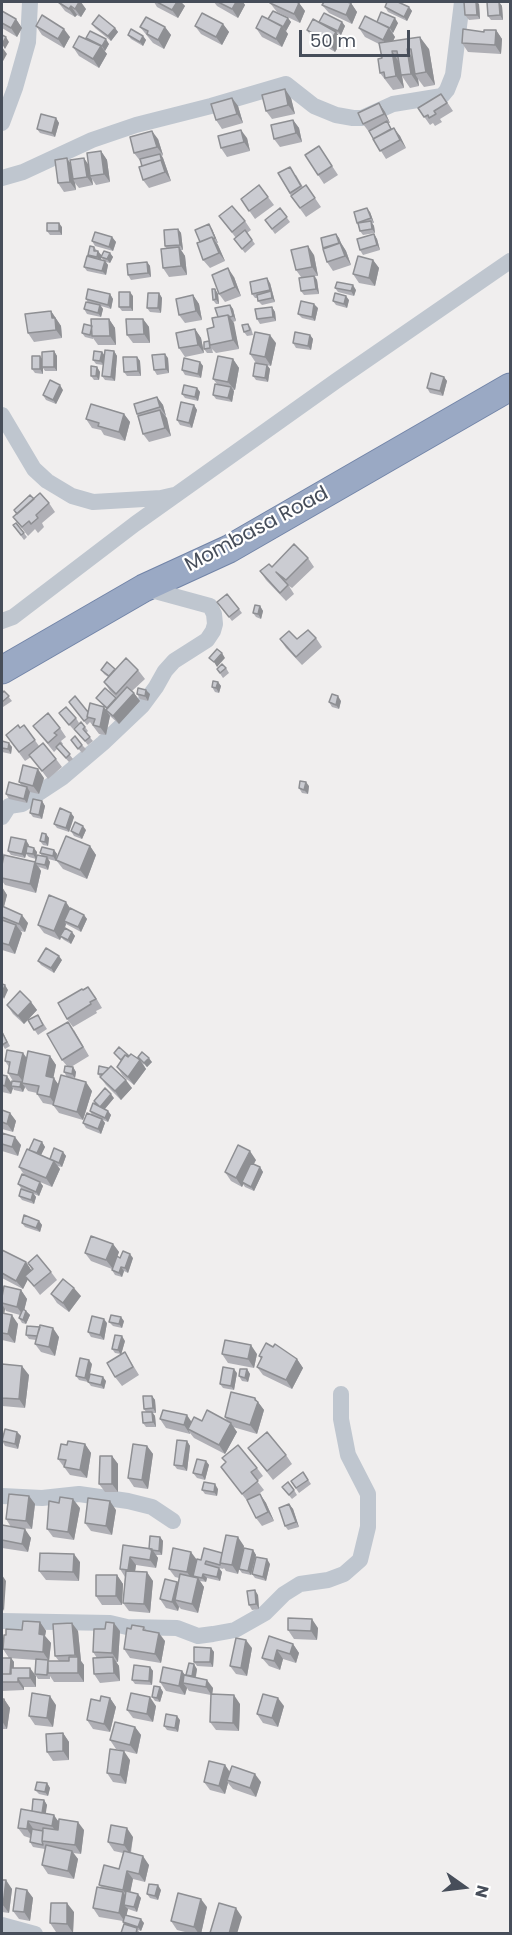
<!DOCTYPE html>
<style>
body{margin:0}
#map{position:relative;width:512px;height:1935px;overflow:hidden;background:#f0eeee;font-family:Poppins,sans-serif}
canvas{display:block}
.frame{position:absolute;inset:0;border:3px solid #474e5a;pointer-events:none}
.north{position:absolute;left:434px;top:1857px;width:60px;height:60px;-webkit-text-stroke:4px #fff;paint-order:stroke;rotate:104deg;font-size:16px;font-weight:700;line-height:24px;text-align:center;color:#474e5a}
.north::after{content:'';display:block;margin:auto;width:21px;height:27px;background:#474e5a;clip-path:polygon(50% 0,100% 100%,50% 72%,0 100%)}
.scale{position:absolute;left:299px;top:30px;width:111px;height:27px;box-sizing:border-box;border:3px solid #474e5a;border-top:0;padding-left:8px;font-size:18px;line-height:21px;white-space:nowrap;color:#474e5a;-webkit-text-stroke:4px #fff;paint-order:stroke}
</style>
<div id="map">
<canvas width="512" height="1935"></canvas>
<div class="frame"></div>
<div class="north">N</div>
<div class="scale">50 m</div>
</div>
<script>
const ctx = document.querySelector('canvas').getContext('2d');
ctx.lineJoin = 'round';
const shape = rows => new Path2D(rows.map(r => 'M' + r).join(''));
function strokePath(path, color, width, dash) { ctx.strokeStyle = color; ctx.lineWidth = width; ctx.lineCap = dash ? 'butt' : 'round'; ctx.setLineDash(dash || []); ctx.stroke(path); }
function fillPath(path, color) { ctx.fillStyle = color; ctx.fill(path, 'evenodd'); }
function label(font, color, halo, rows, align = 'center') {
  ctx.font = font + ' Poppins,sans-serif'; ctx.lineWidth = 4.5; ctx.setLineDash([]); ctx.textBaseline = 'middle'; ctx.strokeStyle = halo; ctx.fillStyle = color; for (const [text, x, y, turn = 0] of rows) {
    ctx.save(); ctx.translate(x, y); ctx.rotate((+turn || 0) * Math.PI / 180); ctx.textAlign = isNaN(turn) ? turn : align; if (halo) ctx.strokeText(text, 0, 0); ctx.fillText(text, 0, 0); ctx.restore();
  }
}
const minor = shape([
 [2,123,15,88,28,42,30,2],
 [2,178,23,172,92,140,136,125,211,106,286,84,314,106,336,115,353,118,362,118,393,104,442,96,447,90,453,75,462,2],
 [2,415,34,469,47,481,72,496,93,502,161,498,174,495],
 [2,621,13,617,135,524,336,381,510,261],
 [2,817,9,806,22,804,63,777,103,743,142,706,156,687,165,671,174,661,207,640,213,631,215,624,214,614,210,606,144,588],
 [2,1496,42,1498,79,1494,128,1501,152,1507,173,1521],
 [2,1621,110,1623,127,1627,177,1628,198,1636,213,1634,235,1630,265,1613,284,1594,300,1584,328,1580,344,1574,360,1560,368,1527,368,1494,348,1455,341,1419,341,1394],
 [2,1925,35,1934]
]);
const trunk = shape([
 [2,670,144,588,229,549,510,387]
]);
const wall = shape([
 [58,2,86,9,81,17,77,15,75,17,65,11],
 [154,2,181,2,185,6,178,18,157,7],
 [214,2,243,2,245,5,238,18,217,6],
 [464,2,477,2,479,4,480,19,469,20,465,15],
 [499,2,502,6,503,20,491,20,488,16],
 [270,3,299,3,305,11,300,23,277,12],
 [351,3,357,12,352,24,329,13,322,5],
 [385,7,409,7,412,11,407,21,388,12],
 [2,11,16,19,22,28,17,37,2,28],
 [288,18,291,22,286,31,288,34,282,47,262,37,256,28,268,19],
 [342,22,345,26,341,35,337,33,342,40,335,52,313,39,307,30,320,23],
 [377,22,398,23,393,33,392,32,395,37,393,41,429,49,435,85,424,87,418,79,419,86,410,88,402,76,404,88,393,90,380,73,382,58,379,44,365,37,359,28],
 [92,24,115,28,118,32,111,41,95,28],
 [223,24,229,32,222,45,201,34,195,26],
 [36,26,70,37,64,48,42,35],
 [140,27,165,27,171,35,164,49,153,43],
 [496,30,502,39,501,54,468,52,462,43,484,32],
 [128,35,143,36,146,40,143,46,131,39],
 [86,38,109,44,105,51,103,50,107,54,99,68,79,56,73,47,88,40],
 [232,98,238,106,243,123,222,129,216,120],
 [291,98,295,114,272,119,266,111],
 [447,102,453,111,440,119,442,122,435,126,433,123,430,125,418,108],
 [379,103,385,112,390,123,388,123,392,129,400,136,406,148,386,159,369,132,363,124],
 [56,118,59,123,55,137,40,133,37,129],
 [293,120,299,128,302,142,280,147,274,139],
 [247,138,250,151,227,157,221,148],
 [158,139,163,155,162,156,163,158,171,181,149,188,143,180,141,162,134,153],
 [319,146,338,175,324,184,305,155],
 [101,151,107,160,110,182,96,185,92,179,93,185,79,188,75,183,76,190,64,192,58,183,70,162,88,164],
 [278,173,296,175,303,187,306,185,321,207,306,217,291,196],
 [259,185,274,205,255,219,241,199],
 [280,208,290,222,275,234,265,220],
 [370,212,374,223,372,223,374,226,375,233,363,235,360,231,358,225,357,223],
 [219,216,245,221,251,230,247,233,255,244,245,253,234,239,236,238],
 [62,227,62,235,50,235,47,231],
 [178,229,181,233,183,250,181,250,185,256,187,275,169,277,163,268,166,248,165,246],
 [212,229,218,243,217,243,225,261,210,268,203,260,200,242],
 [336,234,339,238,341,243,346,251,351,265,333,271,327,262],
 [374,234,377,239,380,250,363,255,360,250],
 [112,237,116,242,113,251,95,246,92,241],
 [94,247,102,256,101,260,104,261,101,257,110,253,113,257,110,263,106,262,108,265,106,275,87,271,84,267,90,257,88,255],
 [314,255,318,276,315,276,317,280,319,294,304,295,301,291,301,277,296,270],
 [373,260,379,268,375,286,359,283,353,274],
 [147,262,150,266,151,277,131,280,128,275],
 [234,277,241,296,225,302,219,294],
 [270,283,275,302,262,305,258,301,258,298,255,298,252,294],
 [335,288,356,290,354,296,338,292],
 [215,289,218,294,219,304,216,304,213,300],
 [159,293,162,298,161,313,150,312,147,308],
 [110,294,113,299,111,309,101,306,103,309,101,317,87,314,84,309,88,303,86,299],
 [193,295,199,304,202,320,185,323,179,315],
 [133,296,133,311,122,311,119,307],
 [349,300,347,308,336,305,333,301],
 [230,305,233,309,236,321,233,322,239,349,216,353,212,349,213,353,207,353,204,349,209,341,218,317],
 [272,307,275,312,276,321,260,324,257,319],
 [318,308,315,321,302,318,298,314],
 [51,311,61,326,62,338,34,342,28,333],
 [109,319,115,328,116,345,98,345,93,338,93,339,85,337,82,333,92,326],
 [143,319,149,327,150,343,133,343,127,335],
 [248,324,251,328,253,335,247,336,244,332],
 [195,329,201,338,204,353,185,357,179,348],
 [310,335,313,339,311,350,296,348,293,343],
 [276,343,271,366,256,363,250,354],
 [54,351,57,356,57,371,45,371,43,368,43,374,35,373,32,369,42,358],
 [114,351,117,356,115,381,105,380,102,376,103,365,96,364,93,360,102,352,104,355],
 [137,357,140,361,141,376,127,376,124,372],
 [168,358,169,373,157,375,154,370],
 [233,359,239,368,235,390,233,390,234,391,232,402,216,399,213,395,217,384,213,379],
 [200,362,203,366,201,378,185,375,182,370],
 [267,365,270,369,268,382,256,380,253,376],
 [97,367,100,372,99,380,94,380,91,376],
 [444,377,447,381,443,396,430,393,427,388],
 [197,388,200,392,198,401,185,398,182,394],
 [63,390,56,404,46,400,43,395],
 [157,397,163,405,171,436,149,442,143,434,137,414],
 [194,405,197,410,192,428,180,425,177,420],
 [124,414,130,422,125,441,104,435,101,430,92,428,86,419],
 [34,499,49,503,55,512,42,523,44,527,38,533,35,529,28,536,13,517,17,514,14,510],
 [16,523,27,537,24,540,13,525],
 [308,558,314,567,292,588,289,586,294,594,286,601,266,580,260,571,272,567],
 [217,602,239,609,242,613,232,621],
 [260,606,263,611,261,619,256,617,253,613],
 [316,638,322,647,302,665,286,648,280,639],
 [226,668,229,673,223,678,217,669],
 [115,669,138,670,145,679,132,691,140,701,119,724,110,716,106,735,99,734,90,722,87,725,69,702,88,712,106,709,96,698,117,698,110,691,104,682,108,677,104,674,101,670],
 [218,682,221,686,219,693,215,692,212,687],
 [4,691,12,701,3,707,2,705,2,693],
 [137,694,150,694,148,701,140,699],
 [341,701,339,709,332,707,329,702],
 [59,713,76,718,79,723,73,729],
 [24,725,39,746,56,759,62,767,48,779,31,757,25,761,6,735,20,728],
 [33,726,60,728,66,737,61,741,63,744,62,745,73,759,69,762,57,749,54,752],
 [85,727,88,731,86,733,93,741,88,745,74,729],
 [71,740,82,745,86,749,82,753],
 [2,741,12,747,11,754,2,752],
 [44,778,39,794,30,792,27,803,9,799,6,794,22,786,19,782],
 [309,786,308,794,302,793,299,788],
 [42,801,45,806,42,819,33,817,30,813],
 [71,813,74,817,69,832,57,828,54,824],
 [86,830,82,839,74,836,71,831],
 [46,834,49,838,48,846,43,845,40,841],
 [29,845,28,846,37,852,36,856,42,856,40,853,54,850,57,854,56,861,48,859,50,862,48,870,39,867,41,871,36,893,5,885,2,881,2,865,3,857,2,860,2,851,4,855,35,862,36,859,29,857,26,854,25,858,11,855,8,851],
 [90,846,96,855,87,879,63,869,56,860],
 [2,887,7,895,4,907,28,923,25,932,20,931,22,933,15,954,2,950],
 [70,908,84,915,87,919,81,932,66,924,65,928,72,932,75,936,71,944,64,940,61,937,60,940,44,933,38,925],
 [62,960,54,973,41,965,38,961],
 [83,990,95,996,102,1008,96,1011,97,1013,73,1027,67,1019],
 [31,1002,37,1010,24,1024,13,1014,7,1005],
 [38,1015,47,1029,38,1035,28,1020],
 [74,1030,89,1056,71,1067,73,1067,76,1072,75,1078,67,1077,64,1072,67,1066,62,1060],
 [2,1031,10,1046,5,1049,2,1044],
 [23,1053,27,1058,50,1056,56,1065,53,1078,58,1084,92,1091,83,1120,59,1113,53,1105,43,1103,37,1094,37,1093,28,1091,22,1083,25,1087,23,1092,14,1090,13,1088,11,1094,2,1092,2,1075,12,1083,13,1081,8,1073,9,1067,5,1061],
 [114,1053,129,1056,152,1062,147,1067,142,1062,146,1069,134,1085,123,1076,117,1067,121,1061],
 [99,1066,132,1088,121,1100,106,1085,98,1074],
 [114,1098,105,1109,108,1111,111,1115,108,1122,103,1120,105,1123,101,1134,86,1128,83,1123,92,1115,90,1111,96,1105,94,1101],
 [2,1110,10,1113,16,1121,13,1132,2,1129],
 [2,1133,21,1145,18,1156,2,1151],
 [42,1142,45,1147,41,1155,50,1159,63,1152,66,1156,62,1167,57,1166,60,1169,52,1187,40,1182,43,1186,39,1196,34,1194,36,1197,34,1204,22,1200,19,1196,21,1188,18,1184,25,1176,19,1167,30,1150],
 [256,1160,253,1164,260,1167,263,1172,254,1191,245,1187,243,1184,242,1187,231,1181,225,1172],
 [39,1221,42,1225,40,1232,25,1227,22,1223],
 [113,1244,119,1252,117,1256,120,1258,133,1258,128,1273,124,1271,122,1277,115,1275,112,1270,112,1269,91,1261,85,1253],
 [2,1250,26,1262,31,1270,32,1270,28,1263,51,1272,57,1280,40,1295,28,1279,23,1289,2,1278],
 [2,1287,3,1290,21,1290,27,1299,24,1310,26,1311,30,1315,26,1324,22,1323,19,1318,20,1315,6,1311,5,1309,4,1314,18,1324,15,1343,2,1340],
 [51,1294,81,1296,69,1312,57,1303],
 [124,1321,122,1328,113,1326,109,1322],
 [107,1323,104,1340,91,1337,88,1332],
 [40,1327,59,1337,55,1356,41,1352,35,1344,36,1340,29,1339,26,1335],
 [125,1341,121,1354,125,1352,139,1375,122,1386,115,1377,121,1354,115,1353,112,1349],
 [222,1354,257,1354,254,1368,228,1363],
 [259,1356,297,1359,303,1368,292,1389,263,1375,257,1367,261,1359],
 [2,1364,29,1375,25,1408,2,1406],
 [92,1364,90,1374,106,1381,104,1389,91,1386,88,1382,79,1380,76,1376],
 [247,1369,250,1374,248,1382,242,1381,239,1376],
 [237,1373,234,1390,223,1388,220,1384],
 [152,1396,155,1400,156,1413,153,1413,155,1416,156,1427,146,1427,143,1423,146,1412,144,1409],
 [255,1398,264,1410,257,1434,233,1427,237,1432,225,1454,194,1438,190,1433,190,1434,166,1428,160,1419,191,1422,202,1421,227,1421,225,1417],
 [17,1432,21,1436,18,1449,5,1446,2,1441],
 [187,1441,190,1446,187,1471,177,1469,174,1465],
 [85,1444,91,1453,87,1478,70,1475,58,1459,67,1445],
 [147,1446,153,1454,148,1489,134,1487,128,1478],
 [248,1448,286,1455,292,1464,273,1480],
 [112,1456,118,1464,118,1492,105,1492,99,1484],
 [206,1461,209,1465,205,1480,197,1478,193,1473],
 [221,1467,257,1468,263,1476,257,1481,264,1490,256,1496,260,1494,266,1503,274,1521,262,1526,256,1518,248,1502],
 [303,1472,311,1484,299,1493,291,1481],
 [282,1487,294,1490,297,1495,292,1499],
 [218,1489,217,1496,205,1494,202,1490],
 [29,1496,35,1504,32,1529,20,1528,31,1538,28,1552,2,1548,2,1525,11,1527,6,1519],
 [289,1504,293,1509,299,1527,288,1530,285,1526],
 [80,1508,74,1540,53,1537,47,1529],
 [116,1510,112,1535,91,1531,85,1523],
 [160,1537,163,1541,162,1555,156,1555,158,1558,156,1568,136,1565,135,1571,153,1581,150,1613,129,1611,123,1603,125,1577,120,1569,123,1545,149,1549],
 [244,1546,241,1561,253,1550,256,1555,251,1575,242,1573,239,1569,238,1574,226,1571,224,1568,223,1569,219,1568,222,1572,220,1581,207,1578,206,1582,200,1581,204,1587,198,1613,181,1609,179,1607,178,1611,166,1608,160,1599,178,1584,179,1578,175,1577,169,1569],
 [80,1562,79,1581,46,1580,39,1571],
 [270,1564,266,1581,255,1578,252,1574],
 [117,1575,123,1584,122,1605,102,1605,96,1596],
 [258,1595,259,1609,252,1610,249,1605],
 [40,1622,46,1631,45,1636,51,1643,49,1661,48,1661,59,1661,55,1656,78,1631,81,1661,84,1665,84,1682,54,1682,50,1676,50,1679,38,1679,35,1674,36,1660,9,1658,3,1649,22,1630],
 [144,1627,147,1631,165,1641,161,1663,130,1658,124,1649,131,1629],
 [318,1628,317,1640,294,1639,288,1630],
 [105,1629,120,1631,118,1662,116,1662,119,1666,120,1681,100,1683,94,1674,97,1658,93,1652],
 [269,1636,293,1644,299,1653,296,1663,283,1659,280,1670,269,1666,262,1658],
 [211,1648,214,1652,213,1667,197,1666,194,1662],
 [252,1648,247,1676,236,1674,230,1666],
 [2,1658,11,1658,14,1662,14,1668,36,1676,36,1687,24,1687,24,1690,2,1691],
 [150,1667,153,1671,152,1685,135,1684,132,1680],
 [197,1669,196,1677,213,1688,212,1694,240,1704,239,1731,216,1730,210,1722,211,1695,189,1691,187,1688,185,1695,166,1691,160,1682,182,1671,185,1675,187,1676,186,1675],
 [160,1687,163,1692,160,1702,155,1701,152,1697],
 [110,1698,116,1707,110,1732,93,1729,87,1720,100,1701],
 [2,1699,4,1699,10,1708,7,1729,2,1729],
 [56,1705,53,1727,35,1725,29,1716],
 [156,1706,153,1722,133,1718,127,1710],
 [284,1706,278,1727,263,1723,257,1714],
 [180,1720,178,1732,167,1730,164,1726],
 [135,1727,141,1735,137,1754,116,1749,110,1740],
 [63,1733,69,1742,69,1760,53,1761,47,1752],
 [130,1760,126,1784,113,1782,107,1773],
 [225,1765,230,1772,261,1782,256,1797,233,1789,228,1783,225,1794,210,1790,204,1782],
 [47,1783,50,1788,48,1796,39,1794,35,1790],
 [44,1800,47,1805,45,1813,59,1821,84,1830,81,1854,73,1853,78,1859,74,1879,48,1874,42,1865,45,1849,33,1847,30,1842,30,1838,24,1836,18,1828,32,1811],
 [133,1837,131,1853,149,1865,145,1882,133,1879,130,1892,141,1898,137,1912,128,1909,126,1915,144,1923,141,1931,138,1930,140,1934,121,1934,124,1925,123,1921,99,1917,93,1908,102,1888,99,1885,119,1869,123,1853,114,1851,108,1842],
 [2,1880,12,1889,9,1913,2,1912],
 [27,1890,33,1898,30,1921,19,1919,13,1911],
 [161,1890,158,1900,150,1898,147,1894],
 [207,1907,201,1934,193,1934,177,1930,171,1921],
 [74,1912,73,1933,56,1932,50,1923]
]);
const shadedWall = shape([
 [79,2,81,2,86,9,81,17,75,9],
 [177,2,181,2,185,6,178,18,172,10],
 [236,2,243,2,245,5,238,18,232,9],
 [476,2,479,4,480,19,477,15],
 [499,2,502,6,503,20,500,15],
 [299,3,305,11,300,23,294,14],
 [351,3,357,12,352,24,346,15],
 [71,6,77,15,75,17,69,9],
 [409,7,412,11,407,21,404,17],
 [288,18,291,22,286,31,283,27],
 [395,18,398,23,393,33,390,28],
 [16,19,22,28,17,37,11,28],
 [342,22,345,26,341,35,338,31],
 [223,24,229,32,222,45,216,37],
 [282,26,288,34,282,47,276,39],
 [165,27,171,35,164,49,158,40],
 [115,28,118,32,111,41,108,36],
 [389,28,395,37,389,49,383,40],
 [64,29,70,37,64,48,58,39],
 [496,30,502,39,501,54,495,45],
 [336,32,342,40,335,52,329,43],
 [143,36,146,40,143,46,140,42],
 [6,37,9,42,5,49,2,44],
 [420,37,429,49,435,85,426,72],
 [106,39,109,44,105,51,102,46],
 [101,46,107,54,99,68,93,59],
 [2,47,7,54,2,63],
 [407,49,415,62,415,74,418,79,419,86,411,74],
 [392,51,400,64,404,88,396,76],
 [285,89,291,98,295,114,288,105],
 [232,98,238,106,243,123,237,114],
 [379,103,385,112,390,123,384,114],
 [56,118,59,123,55,137,52,133],
 [293,120,299,128,302,142,296,133],
 [394,128,400,136,406,148,400,140],
 [241,130,247,138,250,151,244,142],
 [152,131,158,139,163,155,157,147],
 [101,151,107,160,110,182,104,174],
 [160,154,163,158,171,181,165,172,161,160],
 [67,158,73,167,73,179,75,183,76,190,70,182],
 [84,158,90,167,90,176,92,179,93,185,87,177],
 [367,208,370,212,374,223,371,218],
 [371,221,374,226,375,233,372,229],
 [59,223,62,227,62,235,59,231],
 [209,224,212,229,218,243,215,238],
 [178,229,181,233,183,250,180,245],
 [336,234,339,238,341,243,346,251,351,265,339,247],
 [374,234,377,239,380,250,377,245],
 [112,237,116,242,113,251,109,247],
 [212,237,218,245,225,261,219,253],
 [308,246,314,255,318,276,312,267],
 [179,247,185,256,187,275,181,266],
 [98,251,102,256,100,261,97,257],
 [110,253,113,257,110,263,107,259],
 [373,260,379,268,375,286,369,278],
 [105,261,108,265,106,275,102,271],
 [147,262,150,266,151,277,148,273],
 [228,268,234,277,241,296,235,287],
 [314,276,317,280,319,294,316,289],
 [267,278,270,283,275,302,272,298],
 [353,285,356,290,354,296,351,291],
 [215,289,218,294,219,304,216,299],
 [130,292,133,296,133,311,130,307],
 [159,293,162,298,161,313,158,308],
 [110,294,113,299,111,309,108,305],
 [193,295,199,304,202,320,196,311],
 [346,296,349,300,347,308,344,304],
 [314,304,318,308,315,321,312,317],
 [100,305,103,309,101,317,98,313],
 [230,305,233,309,236,321,233,316],
 [272,307,275,312,276,321,273,317],
 [51,311,61,326,62,338,56,330,52,318],
 [228,315,234,323,239,349,233,340],
 [109,319,115,328,116,345,110,336],
 [143,319,149,327,150,343,144,334],
 [195,329,201,338,204,353,198,345],
 [270,335,276,343,271,366,265,357],
 [310,335,313,339,311,350,308,346],
 [54,351,57,356,57,371,54,367],
 [114,351,117,356,115,381,111,377],
 [102,352,105,356,104,365,100,361],
 [165,354,168,358,169,373,166,369],
 [40,356,43,360,42,367,43,368,43,374,40,369],
 [137,357,140,361,141,376,138,371],
 [233,359,239,368,235,390,228,382],
 [200,362,203,366,201,378,198,374],
 [267,365,270,369,268,382,265,378],
 [97,367,100,372,99,380,96,376],
 [444,377,447,381,443,396,440,391],
 [60,385,63,390,56,404,53,400],
 [231,387,234,391,232,402,228,398],
 [197,388,200,392,198,401,195,397],
 [157,397,163,405,166,416,160,407],
 [194,405,197,410,192,428,189,423],
 [160,410,167,418,171,436,165,428],
 [124,414,130,422,125,441,119,432],
 [260,606,263,611,261,619,258,614],
 [222,653,225,658,217,667,214,662],
 [218,682,221,686,219,693,216,688],
 [146,690,150,694,148,701,145,696],
 [134,693,140,701,119,724,113,716],
 [338,696,341,701,339,709,336,705],
 [104,707,110,716,106,735,100,727],
 [9,743,12,747,11,754,8,749],
 [38,769,44,778,39,794,33,786],
 [306,782,309,786,308,794,304,790],
 [27,787,30,792,27,803,24,799],
 [42,801,45,806,42,819,39,815],
 [71,813,74,817,69,832,66,828],
 [83,826,86,830,82,839,79,835],
 [46,834,49,838,48,846,45,842],
 [26,840,29,845,25,858,22,854],
 [90,846,96,855,87,879,80,870],
 [34,848,37,852,36,859,33,854],
 [54,850,57,854,56,861,53,856],
 [47,857,50,862,48,870,45,865],
 [35,862,41,871,36,893,30,884],
 [2,887,7,895,2,914],
 [66,902,72,911,64,921,66,924,60,940,54,931],
 [22,915,28,923,25,932,19,924],
 [84,915,87,919,81,932,78,927],
 [16,925,22,933,15,954,9,945],
 [72,932,75,936,71,944,68,940],
 [59,956,62,960,54,973,51,968],
 [5,985,8,990,4,999,2,995,2,993],
 [31,1002,37,1010,24,1024,18,1016],
 [23,1053,29,1062,25,1084,18,1075],
 [50,1056,56,1065,52,1085,46,1076],
 [149,1058,152,1062,147,1067,144,1063],
 [140,1060,146,1069,134,1085,128,1077],
 [73,1067,76,1072,75,1078,72,1074],
 [7,1076,13,1085,11,1086,13,1088,11,1094,5,1086],
 [54,1078,60,1087,56,1106,50,1097],
 [126,1080,132,1088,121,1100,115,1091],
 [21,1082,25,1087,23,1092,20,1087],
 [86,1082,92,1091,83,1120,77,1112],
 [111,1094,114,1098,103,1111,100,1107],
 [108,1111,111,1115,108,1122,105,1118],
 [10,1113,16,1121,13,1132,7,1124],
 [102,1119,105,1123,101,1134,98,1129],
 [15,1137,21,1145,18,1156,12,1147],
 [42,1142,45,1147,40,1157,37,1153],
 [250,1151,256,1160,242,1187,236,1178],
 [63,1152,66,1156,62,1167,59,1163],
 [54,1161,60,1169,52,1187,46,1178],
 [260,1167,263,1172,254,1191,251,1187],
 [40,1182,43,1186,39,1196,36,1192],
 [33,1193,36,1197,34,1204,31,1200],
 [39,1221,42,1225,40,1232,36,1228],
 [113,1244,119,1252,113,1269,106,1260],
 [130,1254,133,1258,128,1273,125,1268],
 [26,1262,32,1271,25,1276,28,1279,23,1289,16,1281],
 [121,1267,124,1271,122,1277,119,1273],
 [74,1288,81,1296,69,1312,63,1303],
 [21,1290,27,1299,23,1315,17,1307],
 [2,1304,5,1309,4,1315,2,1312],
 [26,1311,30,1315,26,1324,23,1320],
 [12,1315,18,1324,15,1343,8,1334],
 [121,1317,124,1321,122,1328,119,1324],
 [104,1319,107,1323,104,1340,100,1335],
 [53,1328,59,1337,55,1356,49,1347],
 [122,1336,125,1341,121,1355,118,1350],
 [251,1345,257,1354,254,1368,248,1359],
 [297,1359,303,1368,292,1389,286,1380],
 [89,1360,92,1364,88,1382,85,1378],
 [22,1366,29,1375,25,1408,19,1399],
 [234,1369,237,1373,234,1390,231,1386],
 [247,1369,250,1374,248,1382,245,1378],
 [103,1377,106,1381,104,1389,101,1385],
 [152,1396,155,1400,156,1413,153,1408],
 [255,1398,264,1410,257,1434,250,1425],
 [152,1412,155,1416,156,1427,153,1422],
 [187,1415,193,1424,188,1429,190,1434,184,1425],
 [231,1423,237,1432,225,1454,219,1445],
 [17,1432,21,1436,18,1449,15,1444],
 [187,1441,190,1446,187,1471,183,1466],
 [85,1444,91,1453,87,1478,80,1470],
 [147,1446,153,1454,148,1489,142,1480],
 [112,1456,118,1464,118,1492,112,1484],
 [206,1461,209,1465,205,1480,202,1475],
 [215,1484,218,1489,217,1496,214,1492],
 [260,1494,266,1503,274,1521,268,1512],
 [29,1496,35,1504,32,1529,26,1521],
 [73,1499,80,1508,74,1540,68,1532],
 [110,1501,116,1510,112,1535,106,1526],
 [289,1504,293,1509,299,1527,296,1522],
 [25,1529,31,1538,28,1552,22,1544],
 [160,1537,163,1541,162,1555,159,1551],
 [238,1537,244,1546,238,1574,232,1565],
 [152,1549,158,1558,156,1568,150,1560],
 [253,1550,256,1555,251,1575,248,1571],
 [191,1552,197,1560,193,1581,187,1572],
 [74,1554,80,1562,79,1581,73,1572],
 [130,1557,136,1565,134,1579,128,1570],
 [267,1559,270,1564,266,1581,263,1577],
 [219,1568,222,1572,220,1581,217,1577],
 [147,1572,153,1581,150,1613,144,1604],
 [203,1574,207,1578,206,1582,202,1578],
 [2,1575,6,1581,4,1611,2,1607],
 [117,1575,123,1584,122,1605,116,1596],
 [198,1578,204,1587,198,1613,192,1604],
 [177,1582,183,1591,175,1600,179,1607,178,1611,172,1602],
 [255,1590,258,1595,259,1609,256,1604],
 [312,1619,318,1628,317,1640,311,1631],
 [40,1622,46,1631,45,1636,51,1643,49,1661,43,1652,39,1634],
 [72,1623,78,1631,81,1661,84,1665,84,1682,78,1673,78,1659,75,1655],
 [114,1623,120,1631,118,1662,112,1653],
 [159,1633,165,1641,161,1663,155,1654],
 [246,1640,252,1648,247,1676,241,1668],
 [293,1644,299,1653,296,1663,290,1654],
 [211,1648,214,1652,213,1667,210,1662],
 [277,1650,283,1659,280,1670,274,1661],
 [113,1657,119,1666,120,1681,114,1673],
 [11,1658,14,1662,13,1680,10,1676],
 [194,1664,197,1669,195,1680,192,1676],
 [150,1667,153,1671,152,1685,149,1681],
 [30,1668,36,1676,36,1687,30,1678],
 [182,1671,188,1679,183,1683,187,1688,185,1695,179,1686],
 [18,1678,24,1687,24,1690,18,1682],
 [207,1680,213,1688,212,1696,206,1687],
 [160,1687,163,1692,160,1702,157,1698],
 [234,1695,240,1704,239,1731,233,1723],
 [50,1696,56,1705,53,1727,47,1718],
 [150,1697,156,1706,153,1722,147,1714],
 [110,1698,116,1707,110,1732,104,1724],
 [278,1698,284,1706,278,1727,272,1718],
 [4,1699,10,1708,7,1729,2,1721],
 [177,1716,180,1720,178,1732,175,1728],
 [135,1727,141,1735,137,1754,130,1745],
 [63,1733,69,1742,69,1760,63,1751],
 [124,1751,130,1760,126,1784,120,1775],
 [225,1765,231,1774,227,1780,228,1783,225,1794,219,1786],
 [255,1774,261,1782,256,1797,250,1788],
 [47,1783,50,1788,48,1796,45,1792],
 [44,1800,47,1805,45,1819,42,1814],
 [54,1815,60,1824,58,1835,52,1826],
 [28,1821,34,1830,33,1838,27,1829],
 [78,1822,84,1830,81,1854,75,1845],
 [127,1828,133,1837,130,1854,124,1845],
 [72,1851,78,1859,74,1879,68,1871],
 [143,1856,149,1865,145,1882,139,1874],
 [127,1871,133,1879,129,1899,123,1890],
 [6,1880,12,1889,9,1913,3,1905],
 [158,1885,161,1890,158,1900,155,1896],
 [27,1890,33,1898,30,1921,24,1912],
 [123,1892,129,1901,124,1905,128,1909,125,1922,119,1913],
 [138,1894,141,1898,137,1912,134,1907],
 [201,1899,207,1907,201,1934,199,1934,194,1927],
 [67,1903,74,1912,73,1933,67,1924],
 [236,1908,242,1917,237,1934,229,1934],
 [141,1919,144,1923,141,1931,138,1927]
]);
const building = shape([
 [58,2,79,2,75,9,71,6,69,9,58,2],
 [157,2,177,2,172,10,157,2],
 [218,2,236,2,232,9,218,2],
 [271,2,296,2,299,3,294,14,270,3,271,2],
 [324,2,347,2,351,3,346,15,322,5,324,2],
 [387,2,398,2,409,7,404,17,385,7,387,2],
 [464,2,476,2,477,15,465,15,464,2],
 [487,2,499,2,500,15,488,16,487,2],
 [2,11,16,19,11,28,2,23,2,11],
 [273,11,288,18,283,27,268,19,273,11],
 [381,12,395,18,390,28,377,22,381,12],
 [202,13,223,24,216,37,195,26,202,13],
 [324,13,342,22,338,31,319,22,324,13],
 [42,15,64,29,58,39,36,26,42,15],
 [99,15,115,28,108,36,92,24,99,15],
 [262,16,282,26,276,39,256,28,262,16],
 [365,16,389,28,383,40,359,28,365,16],
 [146,17,165,27,158,40,147,34,148,31,140,27,146,17],
 [313,19,336,32,329,43,307,30,313,19],
 [131,29,143,36,140,42,128,35,131,29],
 [463,29,484,32,484,30,496,30,495,45,462,43,463,29],
 [90,31,106,39,102,46,86,38,90,31],
 [2,35,6,37,2,44,2,35],
 [79,36,101,46,93,59,73,47,79,36],
 [420,37,426,72,415,74,411,49,407,49,411,74,401,75,397,51,392,51,396,76,385,78,384,72,380,73,378,59,382,58,379,43,420,37],
 [285,89,288,105,266,111,262,95,285,89],
 [441,94,447,103,434,111,436,114,429,118,428,115,424,117,418,108,441,94],
 [232,98,237,114,216,120,211,104,232,98],
 [379,103,384,114,363,124,358,113,379,103],
 [41,114,56,118,52,133,37,129,41,114],
 [293,120,296,133,274,139,271,125,293,120],
 [387,121,391,129,373,139,374,140,369,131,387,121],
 [394,128,400,140,380,151,373,139,394,128],
 [241,130,244,142,221,148,218,136,241,130],
 [152,131,157,147,134,153,130,137,152,131],
 [319,146,332,166,318,175,305,155,319,146],
 [101,151,104,174,90,176,87,153,101,151],
 [160,154,162,162,161,160,142,166,140,159,160,154],
 [67,158,70,182,58,183,55,160,67,158],
 [84,158,87,177,73,179,70,160,84,158],
 [161,160,165,172,143,180,139,167,161,160],
 [290,167,301,186,290,193,278,173,290,167],
 [259,185,268,197,249,211,241,199,259,185],
 [306,185,315,198,300,208,291,196,306,185],
 [232,206,245,221,232,232,219,216,232,206],
 [280,208,287,217,272,229,265,220,280,208],
 [367,208,371,218,357,223,354,212,367,208],
 [371,221,372,229,360,231,358,223,371,221],
 [47,223,59,223,59,231,47,231,47,223],
 [209,224,215,238,214,239,212,237,200,242,195,230,209,224],
 [178,229,180,245,165,246,164,230,178,229],
 [245,230,252,240,242,249,234,239,245,230],
 [95,232,112,237,109,247,92,241,95,232],
 [336,234,339,243,323,248,321,238,336,234],
 [374,234,377,245,360,250,357,239,374,234],
 [212,237,219,253,203,260,197,243,212,237],
 [340,243,345,256,327,262,323,249,340,243],
 [90,246,94,247,94,251,98,251,97,257,88,255,90,246],
 [308,246,312,267,296,270,291,250,308,246],
 [179,247,181,266,163,268,161,249,179,247],
 [104,251,110,253,107,259,101,257,104,251],
 [87,256,105,261,102,271,84,267,87,256],
 [358,256,373,260,369,278,353,274,358,256],
 [147,262,148,273,128,275,127,264,147,262],
 [228,268,235,287,219,294,212,275,228,268],
 [314,276,316,289,301,291,299,278,314,276],
 [267,278,270,290,252,294,250,282,267,278],
 [337,282,353,285,351,291,335,288,337,282],
 [88,289,110,294,108,305,86,299,88,289],
 [212,289,215,289,216,299,213,300,212,289],
 [271,291,272,298,258,301,257,295,271,291],
 [119,292,130,292,130,307,119,307,119,292],
 [148,293,159,293,158,308,147,308,148,293],
 [335,293,346,296,344,304,333,301,335,293],
 [193,295,196,311,179,315,176,299,193,295],
 [301,301,314,304,312,317,298,314,301,301],
 [86,302,100,305,98,313,84,309,86,302],
 [230,305,233,316,230,317,228,315,218,317,215,308,230,305],
 [272,307,273,317,257,319,255,309,272,307],
 [51,311,52,318,55,318,56,330,28,333,25,314,51,311],
 [228,315,233,340,210,345,207,329,214,327,212,318,228,315],
 [91,319,109,319,110,336,92,336,91,319],
 [126,319,143,319,144,334,127,335,126,319],
 [84,324,92,326,90,335,82,333,84,324],
 [248,324,250,330,244,332,242,325,248,324],
 [195,329,198,345,179,348,176,333,195,329],
 [255,332,270,335,265,357,250,354,255,332],
 [295,332,310,335,308,346,293,343,295,332],
 [209,341,210,348,204,349,204,342,209,341],
 [105,350,114,351,111,377,102,376,105,350],
 [54,351,54,367,42,367,42,352,54,351],
 [94,351,102,352,100,361,93,360,94,351],
 [165,354,166,369,154,370,152,355,165,354],
 [32,356,40,356,40,369,32,369,32,356],
 [218,356,233,359,228,382,213,379,218,356],
 [123,357,137,357,138,371,124,372,123,357],
 [184,358,200,362,198,374,182,370,184,358],
 [255,363,267,365,265,378,253,376,255,363],
 [91,366,97,367,96,376,91,376,91,366],
 [431,373,444,377,440,391,427,388,431,373],
 [50,380,60,385,53,400,43,395,50,380],
 [215,384,231,387,228,398,213,395,215,384],
 [184,385,197,388,195,397,182,394,184,385],
 [157,397,160,407,137,414,134,404,157,397],
 [181,402,194,405,189,423,177,420,181,402],
 [91,404,124,414,119,432,98,426,99,423,86,419,91,404],
 [160,410,165,428,143,434,138,416,160,410],
 [40,493,49,503,36,515,38,518,31,524,29,521,22,527,13,517,40,493],
 [30,495,34,499,17,514,14,510,30,495],
 [16,523,24,533,21,535,13,525,16,523],
 [294,544,308,558,286,580,276,572,288,585,280,593,260,571,269,564,272,567,294,544],
 [227,594,239,609,229,617,217,602,227,594],
 [255,605,260,606,258,614,253,613,255,605],
 [308,630,316,638,296,657,280,639,289,631,297,639,308,630],
 [217,649,222,653,214,662,209,658,217,649],
 [126,658,138,670,116,694,104,682,126,658],
 [107,662,115,669,109,676,101,670,107,662],
 [222,664,226,668,220,673,217,669,222,664],
 [213,681,218,682,216,688,212,687,213,681],
 [127,687,134,693,113,716,106,710,127,687],
 [105,688,116,698,107,708,96,698,105,688],
 [138,688,146,690,145,696,137,694,138,688],
 [4,691,9,696,2,702,2,693,4,691],
 [332,694,338,696,336,705,329,702,332,694],
 [75,696,88,712,87,717,88,718,84,721,69,702,75,696],
 [90,703,104,707,100,727,93,725,95,719,87,717,90,703],
 [66,707,76,718,69,725,59,713,66,707],
 [48,713,60,728,54,733,57,735,48,743,33,726,48,713],
 [81,722,85,727,83,729,90,737,85,741,74,729,81,722],
 [18,725,20,728,24,725,35,740,19,752,6,735,18,725],
 [75,736,82,745,78,749,71,740,75,736],
 [2,741,9,743,8,749,2,748,2,741],
 [43,743,56,759,42,771,29,755,43,743],
 [60,743,70,754,66,758,56,747,60,743],
 [23,765,38,769,33,786,19,782,23,765],
 [300,781,306,782,304,790,299,788,300,781],
 [9,782,27,787,24,799,6,794,9,782],
 [33,799,42,801,39,815,30,813,33,799],
 [60,808,71,813,66,828,54,824,60,808],
 [75,822,83,826,79,835,71,831,75,822],
 [42,833,46,834,45,842,40,841,42,833],
 [66,836,90,846,80,870,56,860,66,836],
 [11,837,26,840,22,854,8,851,11,837],
 [27,846,34,848,33,854,26,853,27,846],
 [42,847,54,850,53,856,40,853,42,847],
 [4,855,35,862,30,884,2,878,2,865,4,855],
 [37,855,47,857,45,865,35,863,37,855],
 [49,895,66,902,54,931,38,925,49,895],
 [2,906,22,915,19,924,2,917,2,906],
 [70,908,84,915,78,927,64,921,70,908],
 [2,920,16,925,9,945,2,943,2,920],
 [65,928,72,932,68,940,60,936,65,928],
 [46,948,59,956,51,968,38,961,46,948],
 [2,984,5,985,2,993,2,984],
 [88,987,96,999,90,1002,91,1004,67,1019,58,1003,82,989,83,990,88,987],
 [20,991,31,1002,18,1016,7,1005,20,991],
 [38,1015,43,1025,34,1030,28,1020,38,1015],
 [68,1022,83,1047,62,1060,47,1034,68,1022],
 [2,1032,7,1042,2,1045,2,1032],
 [119,1047,128,1055,128,1056,125,1055,121,1060,114,1053,119,1047],
 [7,1050,23,1053,18,1075,8,1073,10,1062,5,1061,7,1050],
 [28,1051,50,1056,46,1076,54,1078,50,1097,37,1094,39,1086,22,1083,28,1051],
 [142,1052,149,1058,144,1063,138,1057,142,1052],
 [131,1054,140,1060,128,1077,117,1067,125,1055,128,1057,131,1054],
 [65,1066,73,1067,72,1074,64,1072,65,1066],
 [99,1066,108,1068,108,1069,103,1074,98,1074,99,1066],
 [111,1066,126,1080,115,1091,100,1077,111,1066],
 [2,1075,7,1076,5,1086,2,1085,2,1075],
 [61,1075,86,1082,77,1112,53,1105,61,1075],
 [12,1081,21,1082,20,1087,11,1086,12,1081],
 [105,1088,111,1094,100,1107,94,1101,105,1088],
 [93,1103,108,1111,105,1118,90,1111,93,1103],
 [2,1110,10,1113,7,1124,2,1122,2,1110],
 [87,1113,102,1119,98,1129,83,1123,87,1113],
 [2,1133,15,1137,12,1147,2,1144,2,1133],
 [34,1139,42,1142,37,1153,29,1150,34,1139],
 [238,1145,250,1151,236,1178,225,1172,238,1145],
 [54,1148,63,1152,59,1163,50,1159,54,1148],
 [27,1149,54,1161,46,1178,19,1167,27,1149],
 [251,1163,260,1167,251,1187,242,1182,251,1163],
 [22,1174,40,1182,36,1192,18,1184,22,1174],
 [21,1189,33,1193,31,1200,19,1196,21,1189],
 [24,1215,39,1221,36,1228,22,1223,24,1215],
 [91,1236,113,1244,106,1260,85,1253,91,1236],
 [2,1250,26,1262,16,1281,2,1273,2,1250],
 [123,1251,130,1254,125,1268,121,1267,119,1273,112,1270,117,1256,120,1258,123,1251],
 [37,1255,51,1272,34,1286,25,1276,33,1269,28,1263,37,1255],
 [63,1279,74,1288,63,1303,51,1294,63,1279],
 [4,1286,21,1290,17,1307,2,1303,2,1297,4,1286],
 [23,1309,26,1311,23,1320,19,1318,23,1309],
 [2,1313,12,1315,8,1334,2,1333,2,1313],
 [111,1315,121,1317,119,1324,109,1322,111,1315],
 [92,1316,104,1319,100,1335,88,1332,92,1316],
 [40,1325,53,1328,49,1347,35,1344,40,1325],
 [27,1326,40,1327,37,1336,26,1335,27,1326],
 [115,1335,122,1336,118,1350,112,1349,115,1335],
 [225,1340,251,1345,248,1359,222,1354,225,1340],
 [266,1343,273,1347,275,1344,297,1359,286,1380,257,1367,262,1357,259,1356,266,1343],
 [125,1352,133,1367,115,1377,107,1363,125,1352],
 [80,1358,89,1360,85,1378,76,1376,80,1358],
 [2,1364,22,1366,19,1399,2,1398,2,1364],
 [223,1367,234,1369,231,1386,220,1384,223,1367],
 [240,1369,247,1369,245,1378,239,1376,240,1369],
 [90,1374,103,1377,101,1385,88,1382,90,1374],
 [231,1392,255,1398,255,1400,258,1402,250,1425,225,1417,231,1392],
 [143,1396,152,1396,153,1408,144,1409,143,1396],
 [163,1410,187,1415,184,1425,160,1419,163,1410],
 [207,1410,231,1423,219,1445,188,1429,194,1417,202,1421,207,1410],
 [142,1412,152,1412,153,1422,143,1423,142,1412],
 [5,1429,17,1432,15,1444,2,1441,5,1429],
 [267,1432,286,1455,267,1471,248,1448,267,1432],
 [177,1440,187,1441,183,1466,174,1465,177,1440],
 [68,1441,85,1444,80,1470,64,1467,66,1460,58,1459,61,1444,67,1445,68,1441],
 [133,1444,147,1446,142,1480,128,1478,133,1444],
 [238,1445,257,1468,251,1472,258,1481,242,1494,221,1467,226,1462,222,1458,238,1445],
 [100,1456,112,1456,112,1484,99,1484,100,1456],
 [197,1459,206,1461,202,1475,193,1473,197,1459],
 [303,1472,308,1480,296,1488,291,1481,303,1472],
 [204,1482,215,1484,214,1492,202,1490,204,1482],
 [288,1482,294,1490,289,1495,282,1487,288,1482],
 [9,1494,29,1496,26,1521,6,1519,9,1494],
 [260,1494,268,1512,256,1518,247,1500,260,1494],
 [60,1497,73,1499,68,1532,47,1529,49,1501,59,1503,60,1497],
 [88,1498,110,1501,106,1526,85,1523,88,1498],
 [289,1504,296,1522,285,1526,279,1508,289,1504],
 [2,1525,25,1529,22,1544,2,1540,2,1525],
 [226,1535,238,1537,232,1565,220,1563,226,1535],
 [150,1536,160,1537,159,1551,151,1550,152,1549,149,1549,150,1536],
 [123,1545,152,1549,150,1560,130,1557,128,1570,120,1569,123,1545],
 [173,1548,191,1552,187,1572,169,1569,173,1548],
 [204,1548,222,1553,220,1565,206,1561,205,1564,219,1568,217,1577,203,1574,202,1578,193,1576,197,1559,201,1560,204,1548],
 [244,1548,253,1550,248,1571,239,1569,244,1548],
 [40,1553,74,1554,73,1572,39,1571,40,1553],
 [256,1557,267,1559,263,1577,252,1574,256,1557],
 [126,1571,147,1572,144,1604,123,1603,126,1571],
 [180,1574,198,1578,192,1604,175,1600,180,1574],
 [96,1575,117,1575,116,1596,96,1596,96,1575],
 [165,1579,177,1582,172,1602,160,1599,165,1579],
 [255,1590,256,1604,249,1605,247,1591,255,1590],
 [288,1618,312,1619,311,1631,288,1630,288,1618],
 [23,1621,40,1622,39,1634,44,1635,43,1652,3,1649,4,1635,6,1635,6,1629,22,1630,23,1621],
 [106,1622,114,1623,112,1653,93,1652,94,1629,105,1629,106,1622],
 [72,1623,75,1655,55,1656,53,1624,72,1623],
 [132,1625,144,1627,143,1630,159,1633,155,1654,124,1649,127,1628,131,1629,132,1625],
 [269,1636,293,1644,290,1654,277,1650,274,1661,262,1658,269,1636],
 [236,1638,246,1640,241,1668,230,1666,236,1638],
 [194,1647,211,1648,210,1662,194,1662,194,1647],
 [69,1657,78,1657,78,1673,48,1673,48,1661,69,1661,69,1657],
 [113,1657,114,1673,94,1674,93,1658,113,1657],
 [2,1658,11,1658,10,1674,2,1674,2,1658],
 [36,1659,48,1660,47,1675,35,1674,36,1659],
 [189,1663,194,1664,192,1676,186,1675,189,1663],
 [134,1665,150,1667,149,1681,132,1680,134,1665],
 [163,1667,182,1671,179,1686,160,1682,163,1667],
 [11,1668,30,1668,30,1678,18,1678,18,1682,2,1682,2,1674,11,1674,11,1668],
 [184,1675,207,1680,206,1687,183,1683,184,1675],
 [154,1686,160,1687,157,1698,152,1697,154,1686],
 [32,1693,50,1696,47,1718,29,1716,32,1693],
 [131,1693,150,1697,147,1714,127,1710,131,1693],
 [211,1694,234,1695,233,1723,210,1722,211,1694],
 [263,1694,278,1698,272,1718,257,1714,263,1694],
 [101,1696,110,1698,104,1724,87,1720,91,1699,100,1701,101,1696],
 [2,1699,4,1699,2,1718,2,1699],
 [166,1714,177,1716,175,1728,164,1726,166,1714],
 [115,1722,135,1727,130,1745,110,1740,115,1722],
 [63,1733,63,1751,47,1752,46,1734,63,1733],
 [110,1749,124,1751,120,1775,107,1773,110,1749],
 [209,1761,225,1765,219,1786,204,1782,209,1761],
 [232,1766,255,1774,250,1788,227,1780,232,1766],
 [37,1782,47,1783,45,1792,35,1790,37,1782],
 [33,1799,44,1800,42,1813,32,1811,33,1799],
 [21,1809,54,1815,52,1826,28,1821,27,1829,18,1828,21,1809],
 [59,1819,78,1822,75,1845,42,1841,43,1828,58,1830,59,1819],
 [111,1825,127,1828,124,1845,108,1842,111,1825],
 [32,1829,43,1831,42,1841,43,1845,30,1842,32,1829],
 [46,1845,72,1851,68,1871,42,1865,46,1845],
 [124,1851,143,1856,139,1874,127,1871,123,1890,99,1885,104,1865,119,1869,124,1851],
 [2,1880,6,1880,3,1905,2,1904,2,1880],
 [149,1884,158,1885,155,1896,147,1894,149,1884],
 [97,1887,123,1892,119,1913,93,1908,97,1887],
 [16,1888,27,1890,24,1912,13,1911,16,1888],
 [126,1891,138,1894,134,1907,124,1905,126,1891],
 [178,1893,201,1899,194,1927,171,1921,178,1893],
 [51,1903,67,1903,67,1924,50,1923,51,1903],
 [219,1903,236,1908,229,1934,210,1933,219,1903],
 [125,1915,141,1919,138,1927,123,1922,125,1915],
 [124,1924,137,1928,136,1934,121,1933,124,1924]
]);
const streetNames = [
 ["Mombasa Road",257,530,-28]
];
strokePath(trunk, '#7284a7', 29);
strokePath(minor, '#bfc6cf', 16);
strokePath(trunk, '#9aa9c4', 27);
fillPath(wall, '#afafb5');
fillPath(shadedWall, '#8e8f93');
fillPath(building, '#cbccd2');
strokePath(building, '#8e8f93', 1.5);
label('20px', '#474e5a', '#fff', streetNames);
</script>
